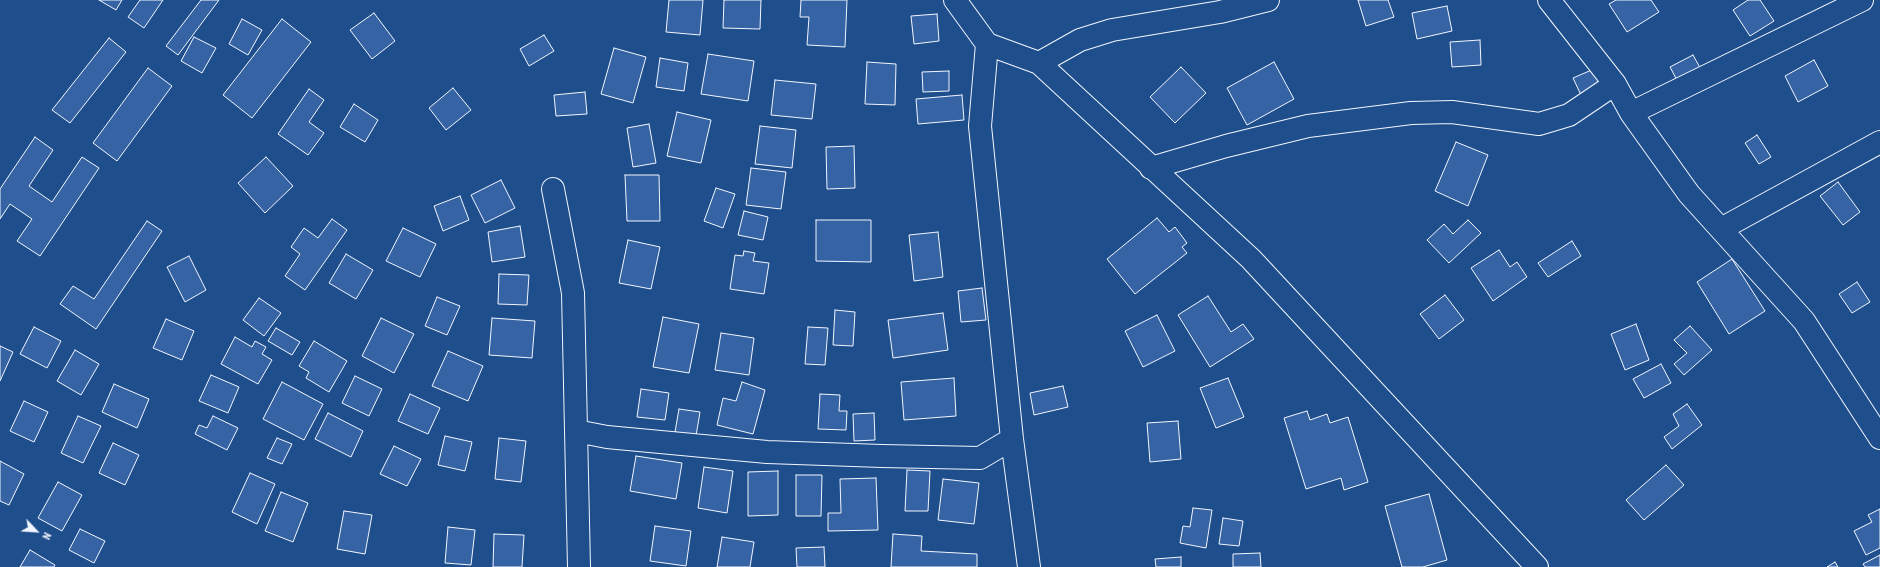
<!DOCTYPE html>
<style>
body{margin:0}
#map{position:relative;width:1880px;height:567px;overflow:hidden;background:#1f4e8c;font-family:"PT Sans Narrow",sans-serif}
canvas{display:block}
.north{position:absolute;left:16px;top:511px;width:40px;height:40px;-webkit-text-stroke:3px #1f4e8c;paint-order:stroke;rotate:115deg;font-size:11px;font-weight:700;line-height:16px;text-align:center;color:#f2f6ff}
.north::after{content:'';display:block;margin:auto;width:14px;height:18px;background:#f2f6ff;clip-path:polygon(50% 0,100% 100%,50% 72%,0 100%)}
</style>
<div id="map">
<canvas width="1880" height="567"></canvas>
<div class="north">N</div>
</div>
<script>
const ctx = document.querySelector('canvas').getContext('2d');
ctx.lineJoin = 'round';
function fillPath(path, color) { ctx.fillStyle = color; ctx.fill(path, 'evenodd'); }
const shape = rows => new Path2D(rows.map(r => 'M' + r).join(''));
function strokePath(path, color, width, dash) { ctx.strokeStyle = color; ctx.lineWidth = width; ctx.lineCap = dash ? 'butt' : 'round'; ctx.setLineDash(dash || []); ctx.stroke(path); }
const building = shape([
 [99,0,122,0,116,10,99,0],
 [140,0,163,0,144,28,128,17,140,0],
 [201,0,219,0,178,55,166,46,201,0],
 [669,0,703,0,700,35,666,32,669,0],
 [724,0,761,0,760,29,723,28,724,0],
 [801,0,847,0,845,47,807,45,809,17,800,17,801,0],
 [1358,0,1388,0,1394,17,1366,26,1358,0],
 [1616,0,1651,0,1659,12,1627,32,1609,4,1616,0],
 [1748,0,1760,0,1774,21,1750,36,1733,10,1748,0],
 [1447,6,1452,31,1417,39,1412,13,1447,6],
 [374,13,395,41,372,59,350,30,374,13],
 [937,14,939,41,914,44,911,16,937,14],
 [242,19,262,30,248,55,229,44,242,19],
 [282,19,311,42,252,118,223,95,282,19],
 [544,35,554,51,529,66,520,49,544,35],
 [194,37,216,48,202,73,181,61,194,37],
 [109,38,126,52,70,123,52,110,109,38],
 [1480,40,1481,65,1452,67,1450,42,1480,40],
 [614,48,646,57,633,103,601,94,614,48],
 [708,54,754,61,748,101,701,94,708,54],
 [1693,55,1703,73,1680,86,1670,67,1693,55],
 [660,58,688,63,684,91,656,87,660,58],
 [1814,60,1828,86,1798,102,1785,76,1814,60],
 [867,62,896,64,895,105,865,104,867,62],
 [1274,62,1294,99,1247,125,1227,88,1274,62],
 [1181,67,1206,93,1175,123,1150,97,1181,67],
 [148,68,172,86,117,161,93,143,148,68],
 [1594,69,1601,85,1581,95,1573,78,1594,69],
 [949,71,949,91,923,92,922,72,949,71],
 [775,80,816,84,812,119,771,115,775,80],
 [453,88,471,110,446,130,429,108,453,88],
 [309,89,324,100,309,122,324,133,308,155,278,134,309,89],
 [585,92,587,114,556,116,554,95,585,92],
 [962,95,964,120,918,124,916,99,962,95],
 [354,104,378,120,365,142,340,127,354,104],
 [677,112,711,120,701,163,667,156,677,112],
 [649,124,656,163,633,167,627,128,649,124],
 [760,126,796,130,792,168,755,164,760,126],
 [1757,135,1771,157,1759,164,1745,143,1757,135],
 [35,137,53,150,29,186,52,202,82,157,99,168,40,256,17,241,32,219,10,204,0,219,0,189,35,137],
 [1456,142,1488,155,1468,206,1435,191,1456,142],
 [854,146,855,188,827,189,826,147,854,146],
 [266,157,293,186,265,213,238,183,266,157],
 [751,168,786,172,781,209,746,205,751,168],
 [625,175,659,175,660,221,627,221,625,175],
 [501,180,515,208,485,223,471,195,501,180],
 [1838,182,1860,212,1843,225,1820,196,1838,182],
 [716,188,735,194,723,228,704,221,716,188],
 [460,196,469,220,443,231,434,206,460,196],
 [744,211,768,217,763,240,738,235,744,211],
 [1157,218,1169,232,1175,227,1187,243,1182,247,1187,253,1135,294,1107,259,1157,218],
 [332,219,347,230,305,290,285,276,300,254,291,247,304,228,318,238,332,219],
 [816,220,871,220,871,262,816,261,816,220],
 [1468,220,1481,233,1449,263,1427,240,1444,224,1453,234,1468,220],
 [147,221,162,231,96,329,60,304,73,286,94,299,147,221],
 [520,226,525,257,492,262,488,232,520,226],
 [403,228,436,244,420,277,386,261,403,228],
 [938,232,943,277,914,281,909,235,938,232],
 [628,240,660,247,651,289,619,283,628,240],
 [1572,241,1581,256,1548,277,1538,263,1572,241],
 [1499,250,1510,267,1517,262,1527,277,1493,301,1471,268,1499,250],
 [744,251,755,253,753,261,769,263,764,294,730,289,735,255,743,256,744,251],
 [346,254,373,270,356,299,329,283,346,254],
 [189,256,206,290,185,302,167,267,189,256],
 [1732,259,1765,311,1729,334,1697,282,1732,259],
 [499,274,529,275,527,305,498,304,499,274],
 [1857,282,1870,302,1852,313,1839,294,1857,282],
 [982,288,986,320,961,322,958,291,982,288],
 [1445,295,1464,320,1439,339,1420,314,1445,295],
 [1208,296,1231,332,1243,324,1254,339,1210,367,1178,315,1208,296],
 [437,297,460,306,447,335,425,326,437,297],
 [259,298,281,313,264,336,243,320,259,298],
 [835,310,855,312,853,346,833,345,835,310],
 [943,313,948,350,893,358,888,320,943,313],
 [1157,315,1175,351,1143,367,1125,331,1157,315],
 [663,317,699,324,689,373,653,367,663,317],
 [381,318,414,334,394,373,362,356,381,318],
 [492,318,535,321,532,358,489,355,492,318],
 [166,319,194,331,182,360,153,348,166,319],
 [1636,324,1649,360,1625,370,1611,334,1636,324],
 [1690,326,1712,350,1684,375,1674,364,1687,353,1674,340,1690,326],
 [34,327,61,341,47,368,20,354,34,327],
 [808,327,828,328,825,365,805,364,808,327],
 [276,328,300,342,292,355,268,341,276,328],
 [721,333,754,338,749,375,715,370,721,333],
 [235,337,252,347,255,341,266,347,262,354,272,360,258,384,221,364,235,337],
 [314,341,347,361,329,392,306,378,309,372,299,366,314,341],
 [0,346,13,352,0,381,0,346],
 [75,350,99,364,81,395,57,381,75,350],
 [448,351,483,366,468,401,432,386,448,351],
 [1661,364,1671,383,1644,398,1633,379,1661,364],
 [211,375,239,387,228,413,199,401,211,375],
 [355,376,382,389,369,416,342,403,355,376],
 [954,378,956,416,904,420,901,382,954,378],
 [1228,378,1244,417,1216,428,1200,388,1228,378],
 [282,382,323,404,304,440,263,419,282,382],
 [742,382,765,390,753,434,717,425,723,398,736,401,742,382],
 [114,384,149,399,137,428,102,412,114,384],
 [1063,386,1068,407,1034,415,1030,393,1063,386],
 [641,389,669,393,665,420,637,417,641,389],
 [410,394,440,408,428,434,398,421,410,394],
 [820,394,840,395,839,411,847,411,846,430,818,429,820,394],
 [24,401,48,412,34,442,10,431,24,401],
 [1687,404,1702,425,1672,449,1664,437,1679,426,1673,414,1687,404],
 [679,409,700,412,696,436,675,432,679,409],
 [1307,411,1310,420,1327,414,1330,423,1348,417,1368,482,1344,490,1341,478,1306,489,1284,418,1307,411],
 [328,413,363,431,351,457,315,439,328,413],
 [874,413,875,440,854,441,853,414,874,413],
 [78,416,101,426,83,463,61,453,78,416],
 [213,416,238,428,227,450,195,434,199,425,207,428,213,416],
 [1178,421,1181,459,1150,462,1147,423,1178,421],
 [445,436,472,442,465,471,438,465,445,436],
 [277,438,292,444,282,464,267,458,277,438],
 [499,438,526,441,521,482,495,479,499,438],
 [113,443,139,455,125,485,99,473,113,443],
 [394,446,421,459,407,486,380,474,394,446],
 [636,456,682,463,676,499,630,491,636,456],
 [0,461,24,474,9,505,0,501,0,461],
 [1666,465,1684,485,1644,520,1626,500,1666,465],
 [704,467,733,471,727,513,698,508,704,467],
 [907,470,930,471,928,511,905,511,907,470],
 [778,471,778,515,748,516,748,472,778,471],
 [250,473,275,484,257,524,232,512,250,473],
 [796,475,822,475,821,516,796,516,796,475],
 [876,478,878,530,828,531,828,513,841,513,840,479,876,478],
 [943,479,979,483,974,524,938,520,943,479],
 [58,482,82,495,62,531,38,518,58,482],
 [281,492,308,503,293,542,265,531,281,492],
 [1429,494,1447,560,1423,567,1402,567,1385,506,1429,494],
 [1193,508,1212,510,1206,548,1180,543,1183,526,1190,527,1193,508],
 [1880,509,1880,548,1866,555,1854,531,1872,522,1868,515,1880,509],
 [344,511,372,515,365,554,337,549,344,511],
 [1223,518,1243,521,1239,546,1219,544,1223,518],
 [655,526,691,531,686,566,650,561,655,526],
 [448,527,475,530,471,565,445,563,448,527],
 [80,529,105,541,94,563,69,550,80,529],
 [494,534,524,535,522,567,493,567,494,534],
 [893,534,922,536,921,551,977,554,977,567,891,567,893,534],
 [722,537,754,542,750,567,717,567,722,537],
 [824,547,825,567,797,567,796,548,824,547],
 [30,550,55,565,54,567,20,567,30,550],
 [1260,553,1261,567,1233,567,1233,554,1260,553],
 [1880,555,1880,567,1865,567,1863,564,1880,555],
 [1181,557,1181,567,1156,567,1155,559,1181,557],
 [1835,562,1838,567,1827,567,1835,562]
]);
const street = shape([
 [955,0,987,44,980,126,1012,439,1029,567],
 [1549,0,1615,84,1631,113,1689,194,1804,321,1880,438],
 [987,44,1039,63,1251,259,1537,567],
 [1039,63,1080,40,1112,30,1220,12,1268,0],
 [1631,113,1862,0],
 [1151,168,1226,146,1308,126,1411,113,1452,112,1539,124,1569,115,1615,84],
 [553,189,573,293,579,567],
 [1721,229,1880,142],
 [576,431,607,437,767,452,882,456,980,458,1012,439]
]);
fillPath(building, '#3563a3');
strokePath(building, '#f2f6ff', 1);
strokePath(street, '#f2f6ff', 24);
strokePath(street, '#1f4e8c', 22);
</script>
